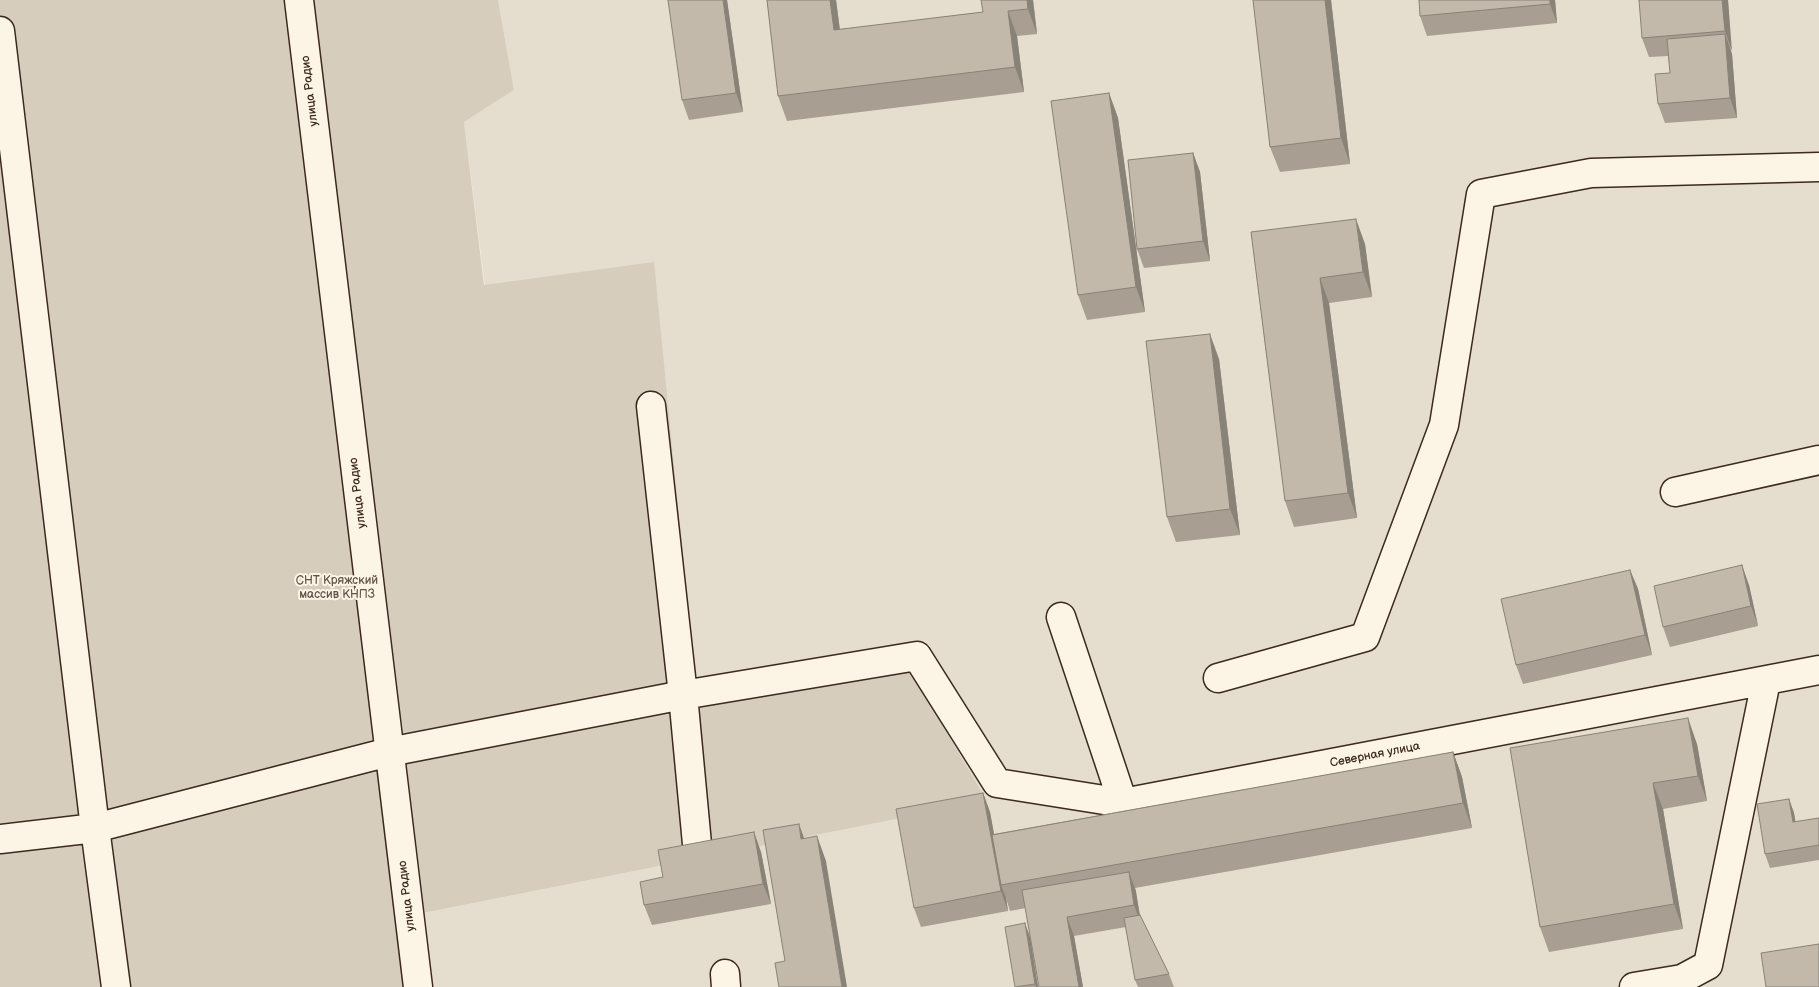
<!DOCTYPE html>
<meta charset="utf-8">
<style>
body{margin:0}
canvas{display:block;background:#f4eddd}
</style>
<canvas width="1819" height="987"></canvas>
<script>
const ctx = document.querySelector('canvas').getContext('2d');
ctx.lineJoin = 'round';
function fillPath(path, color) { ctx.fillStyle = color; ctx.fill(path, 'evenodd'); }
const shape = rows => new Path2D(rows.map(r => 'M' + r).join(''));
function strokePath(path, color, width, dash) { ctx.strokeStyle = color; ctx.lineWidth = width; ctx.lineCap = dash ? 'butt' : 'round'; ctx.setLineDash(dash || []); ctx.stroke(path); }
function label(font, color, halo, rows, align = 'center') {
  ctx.font = font + ' "Balsamiq Sans",sans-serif'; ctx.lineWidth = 4; ctx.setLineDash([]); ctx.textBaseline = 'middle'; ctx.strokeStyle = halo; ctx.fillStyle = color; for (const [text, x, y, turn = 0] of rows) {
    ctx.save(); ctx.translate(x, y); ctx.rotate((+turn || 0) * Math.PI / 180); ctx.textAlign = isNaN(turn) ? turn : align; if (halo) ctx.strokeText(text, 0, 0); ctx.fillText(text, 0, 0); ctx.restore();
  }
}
const built = shape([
 [498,0,1819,0,1819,987,428,987,418,914,987,801,697,700,485,286,464,122,514,90]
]);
const green = shape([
 [0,0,498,0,514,90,464,122,484,285,654,262,697,700,908,667,987,801,418,914,428,987,0,987]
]);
const minor = shape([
 [299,0,418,987],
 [0,31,95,828,116,987],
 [651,406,683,695,697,844],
 [1675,492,1819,460],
 [1061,617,1123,803,1819,670],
 [1218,678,1365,637,1444,425,1481,194,1591,173,1819,167],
 [0,839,95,828,389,752,683,695,917,656,997,783,1123,803],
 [725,974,726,987],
 [1634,987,1682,979,1708,965,1766,681]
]);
const wall = shape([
 [727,0,743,112,689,120,682,100],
 [767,0,836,0,840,30,983,12,981,0,1033,0,1037,34,1017,36,1024,92,787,121,778,96],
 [1253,0,1331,0,1350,164,1280,172,1270,147],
 [1555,0,1557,23,1427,36,1420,16],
 [1728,0,1731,51,1732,54,1737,118,1665,123,1658,104,1670,73,1668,56,1649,57,1642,38],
 [1109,93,1118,118,1145,312,1087,320,1078,295],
 [1193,153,1200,172,1210,261,1144,268,1137,249],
 [1251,232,1365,244,1372,297,1329,303,1357,518,1294,527,1285,501],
 [1219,359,1240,535,1176,542,1167,517],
 [1630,570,1638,589,1652,655,1523,684,1516,665],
 [1749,585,1758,626,1670,647,1663,627],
 [1697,744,1707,801,1663,809,1683,929,1549,952,1540,927,1510,748],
 [1453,752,1462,777,1472,828,1135,888,1140,915,1169,974,1174,987,1138,987,1135,980,1126,927,1074,936,1083,987,1039,987,1026,908,1010,911,1006,898,1008,911,921,927,914,908,983,793,990,812,994,834],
 [1789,799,1794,813,1795,822,1819,818,1819,860,1770,868,1765,854],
 [761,852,771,904,652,925,644,905,663,877],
 [1030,937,1038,987,1015,987]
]);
const shadedWall = shape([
 [723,0,727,0,743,112,736,93],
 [830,0,836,0,843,55,834,30],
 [1027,0,1033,0,1037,34,1028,9],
 [1325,0,1331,0,1350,164,1341,138],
 [1550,0,1555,0,1557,23,1550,4],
 [1722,0,1728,0,1732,51,1725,31],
 [1008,11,1017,36,1024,92,1015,67],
 [1725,34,1732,54,1737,118,1730,98],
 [1109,93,1118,118,1145,312,1136,287],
 [1193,153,1200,172,1210,261,1203,241],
 [1356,219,1365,244,1372,297,1363,272],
 [1320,278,1329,303,1357,518,1348,493],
 [1210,334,1219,359,1240,535,1230,509],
 [1742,565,1749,585,1758,626,1751,606],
 [1630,570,1638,589,1652,655,1645,635],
 [1688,718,1697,744,1707,801,1698,776],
 [1453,752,1462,777,1472,828,1463,803],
 [1653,783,1663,809,1683,929,1674,904],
 [983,793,990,812,1003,885,1001,885,1006,898,1008,911,1001,891],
 [1789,799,1794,813,1798,836,1793,822],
 [799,824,808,849,801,839],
 [754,832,761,852,771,904,763,884],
 [817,836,826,861,847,987,842,987],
 [1129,872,1136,891,1141,924,1134,905],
 [1067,917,1074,936,1083,987,1079,987],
 [1025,923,1030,937,1038,987,1036,987,1035,984]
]);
const building = shape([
 [668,0,723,0,736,93,682,100,668,0],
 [767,0,830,0,834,30,983,12,981,0,1027,0,1028,9,1008,11,1015,67,778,96,767,0],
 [1253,0,1325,0,1341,138,1270,147,1253,0],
 [1419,0,1550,0,1550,4,1420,16,1419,0],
 [1639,0,1722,0,1725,31,1642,38,1639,0],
 [1725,34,1730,98,1658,104,1655,74,1670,73,1667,39,1725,34],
 [1109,93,1136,287,1078,295,1051,101,1109,93],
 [1193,153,1203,241,1137,249,1128,160,1193,153],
 [1356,219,1363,272,1320,278,1348,493,1285,501,1251,232,1356,219],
 [1210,334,1230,509,1167,517,1146,341,1210,334],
 [1742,565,1751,606,1663,627,1654,586,1742,565],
 [1630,570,1645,635,1516,665,1501,599,1630,570],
 [1688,718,1698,776,1653,783,1674,904,1540,927,1510,748,1688,718],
 [1453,752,1463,803,1001,885,992,835,1453,752],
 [983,793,1001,891,914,908,896,809,983,793],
 [1789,799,1793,822,1819,818,1819,845,1765,854,1757,804,1789,799],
 [799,824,801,839,817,836,842,987,779,987,775,963,785,961,763,830,799,824],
 [754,832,763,884,644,905,640,882,663,877,658,850,754,832],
 [1129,872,1134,905,1067,917,1079,987,1039,987,1022,890,1129,872],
 [1140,915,1169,974,1135,980,1124,918,1140,915],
 [1025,923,1035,984,1015,987,1005,927,1025,923],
 [1819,944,1819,987,1766,987,1761,953,1819,944]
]);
const streetNames = [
 ["улица Радио",310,91,-97],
 ["улица Радио",358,493,-97],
 ["Северная улица",1375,755,-11],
 ["улица Радио",407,896,-97]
];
const parkNames = [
 ["СНТ Кряжский",337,581],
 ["массив КНПЗ",337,595]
];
fillPath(built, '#e5ddce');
fillPath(green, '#d6cdbd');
strokePath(minor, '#3b2a1e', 31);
strokePath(minor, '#fcf5e5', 28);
fillPath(wall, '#a89f92');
fillPath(shadedWall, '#888277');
fillPath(building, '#c3b9aa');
strokePath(building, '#888277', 1);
label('12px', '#3b2a1e', '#fcf5e5', streetNames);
label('12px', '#625346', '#fcf5e5', parkNames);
</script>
